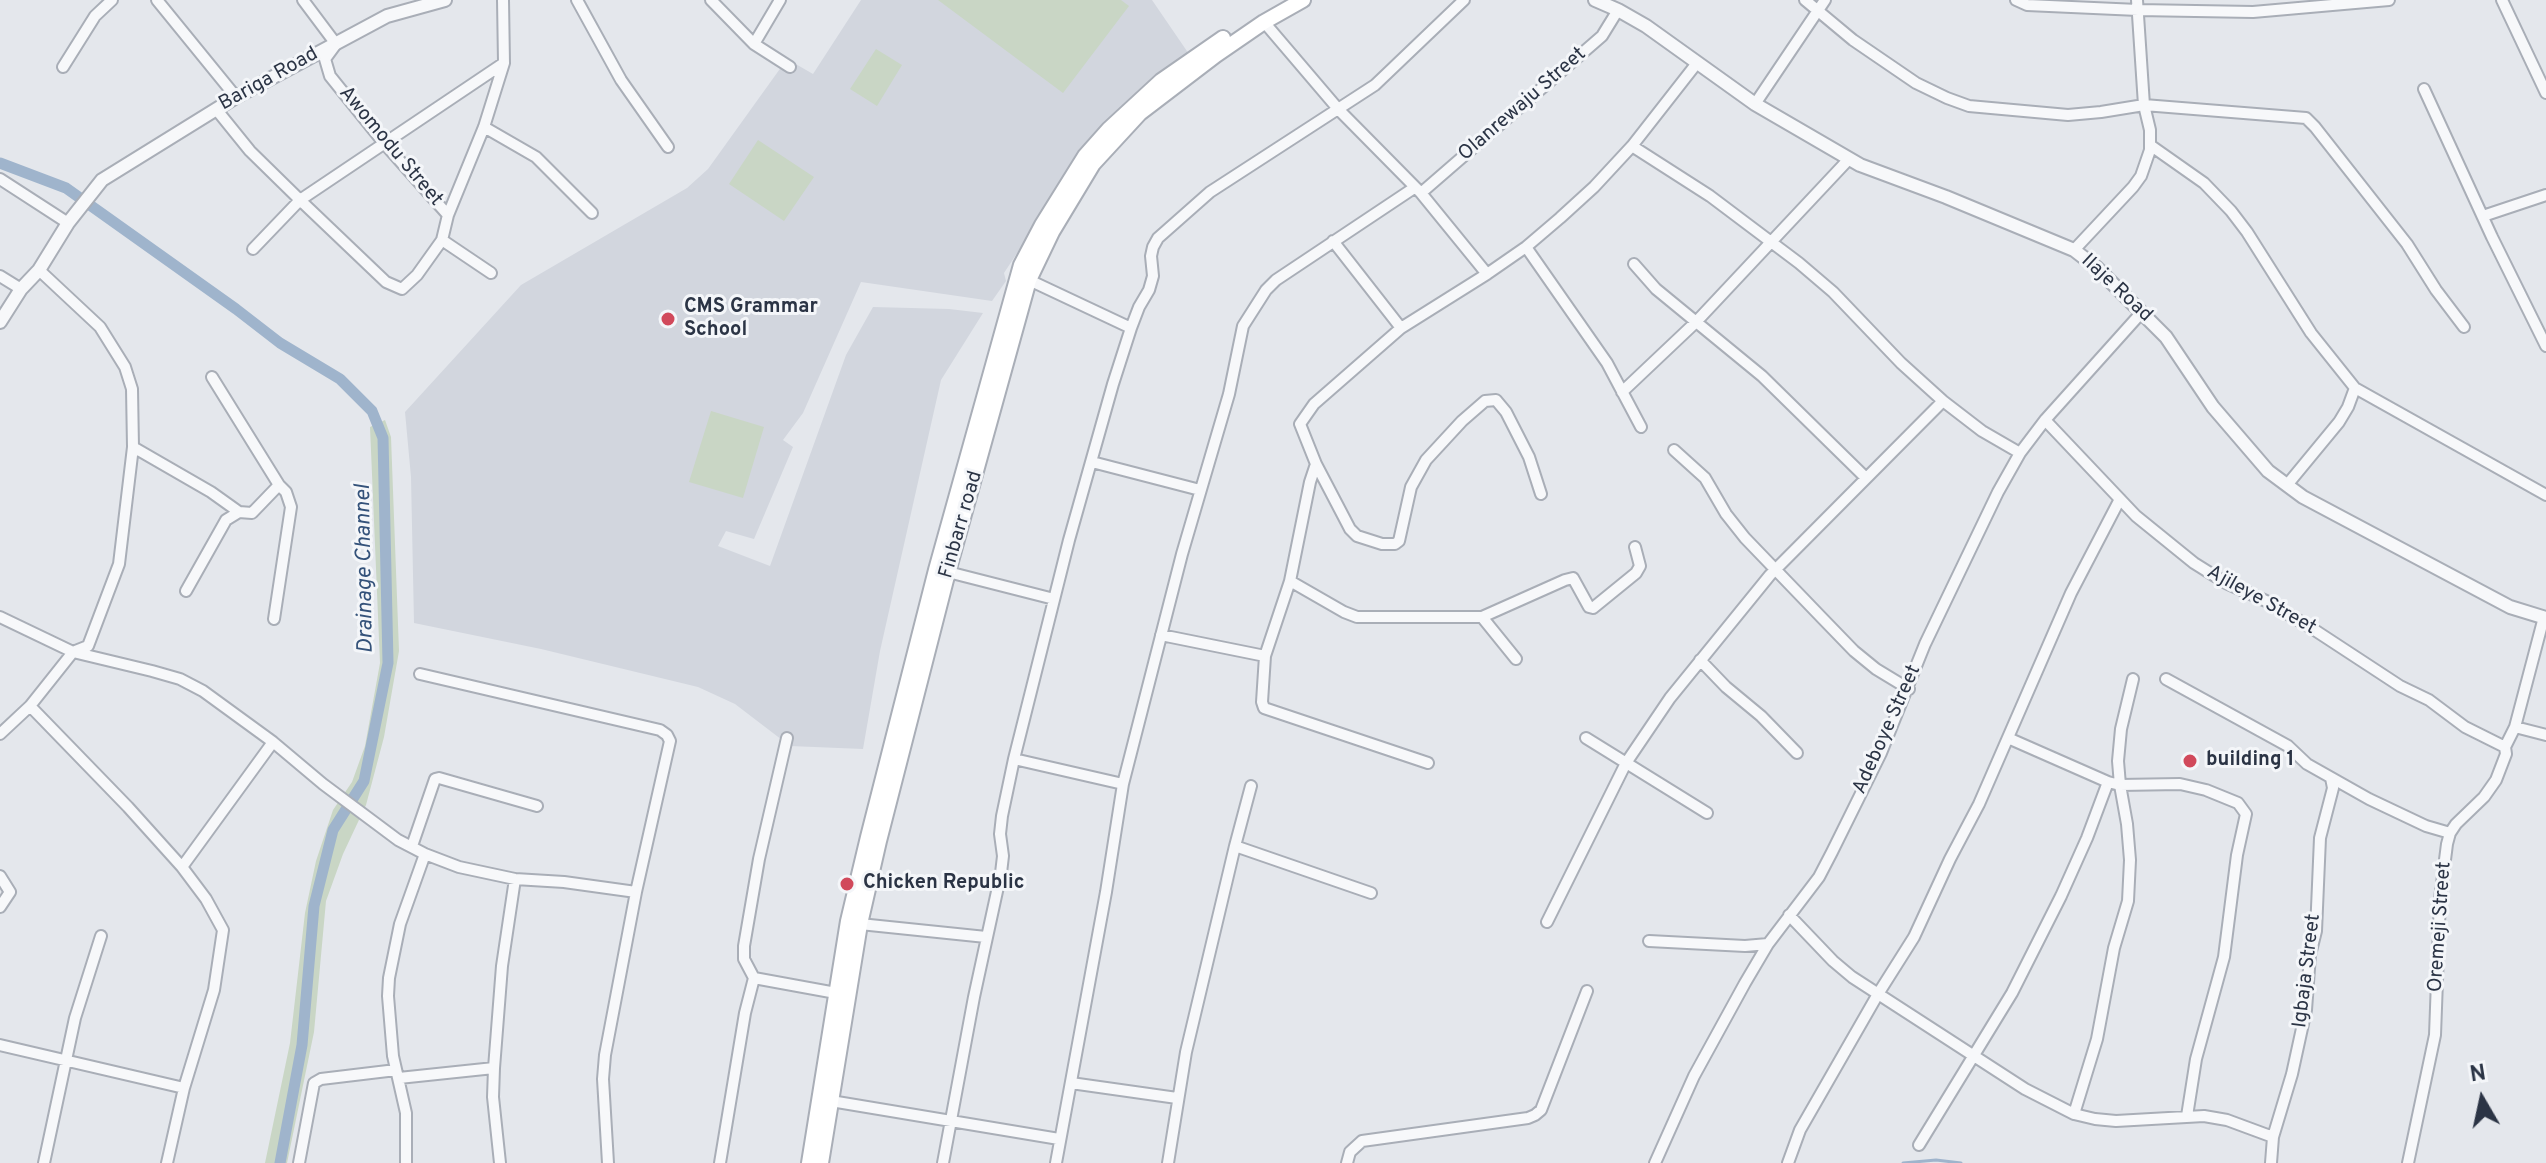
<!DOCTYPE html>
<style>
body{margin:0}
#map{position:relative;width:2546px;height:1163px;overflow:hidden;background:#e4e7ec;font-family:Overpass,sans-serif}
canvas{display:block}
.north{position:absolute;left:2442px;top:1059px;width:80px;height:80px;-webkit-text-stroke:6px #f4f6f9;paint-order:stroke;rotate:351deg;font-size:22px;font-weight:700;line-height:32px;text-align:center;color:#2b3445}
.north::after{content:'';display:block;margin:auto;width:28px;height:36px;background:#2b3445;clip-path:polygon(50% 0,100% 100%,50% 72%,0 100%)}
</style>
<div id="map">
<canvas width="2546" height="1163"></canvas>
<div class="north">N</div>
</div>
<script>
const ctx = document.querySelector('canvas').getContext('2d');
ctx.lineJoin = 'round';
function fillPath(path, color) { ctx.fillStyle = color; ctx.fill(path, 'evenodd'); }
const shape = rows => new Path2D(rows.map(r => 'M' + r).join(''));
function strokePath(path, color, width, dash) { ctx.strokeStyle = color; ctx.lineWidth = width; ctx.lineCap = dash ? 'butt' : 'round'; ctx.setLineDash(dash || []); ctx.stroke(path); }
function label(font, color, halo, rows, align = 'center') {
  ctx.font = font + ' Overpass,sans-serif'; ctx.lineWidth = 6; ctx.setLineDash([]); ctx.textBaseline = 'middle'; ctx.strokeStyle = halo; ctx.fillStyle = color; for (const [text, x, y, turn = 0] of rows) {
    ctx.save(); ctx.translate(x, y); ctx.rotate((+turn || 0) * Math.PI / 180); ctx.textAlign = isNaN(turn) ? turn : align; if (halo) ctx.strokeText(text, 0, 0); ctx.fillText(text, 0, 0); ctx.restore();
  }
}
const built = shape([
 [861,0,1152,0,1191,57,1030,241,1021,247,1004,273,1006,281,992,301,861,282,803,413,783,440,793,447,754,539,726,531,718,546,770,566,846,355,873,307,949,309,983,313,941,380,880,651,863,749,790,746,735,704,698,687,541,649,414,623,411,477,405,412,521,285,687,188,708,169,787,59,813,74]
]);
const green = shape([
 [938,0,1121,0,1129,6,1063,93],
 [876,49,902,65,877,106,850,89],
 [758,140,814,177,784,221,729,184],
 [711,411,764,427,743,498,689,482],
 [385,420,391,437,399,651,384,737,366,805,343,854,326,901,314,1032,287,1163,265,1163,290,1043,305,913,316,861,333,810,352,782,365,746,380,663,370,427]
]);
const stream = shape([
 [1903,1163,1936,1160,1961,1163]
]);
const canal = shape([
 [0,163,66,188,236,309,280,343,340,379,372,411,383,438,388,663,364,781,333,830,314,906,302,1045,280,1163]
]);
const minor = shape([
 [157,0,236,97],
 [303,0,336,44,325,59,330,76,384,143,448,215],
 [577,0,621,80,668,147],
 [711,0,754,44,790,67],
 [1805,0,1853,40,1916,83,1947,98,1969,106,2068,115,2101,112,2144,105,2306,118,2315,127,2407,244,2436,290,2464,327],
 [2016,0,2027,5,2138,10,2253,12,2389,0],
 [2502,0,2546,93],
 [1264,22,1339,110,1421,193,1487,274],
 [754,44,780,0],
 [63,67,95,16,112,0],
 [2424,89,2492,237,2546,346],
 [1755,104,1825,0],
 [216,109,250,151,300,200,386,282,402,289,417,275,442,240,448,215,484,127,504,63,503,0],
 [484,127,536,157,592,213],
 [2150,145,2204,183,2231,211,2247,232,2311,333,2355,388,2546,495],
 [1632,146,1710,196,1799,263,1833,292,1901,363,1943,401,1982,431,2020,453],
 [0,179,68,223],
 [1421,193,1602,36,1618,10],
 [2483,216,2546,195],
 [442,240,491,273],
 [1333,241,1401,328],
 [1526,247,1607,363,1641,427],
 [253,249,300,200,504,63],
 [2074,250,2133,187,2141,176,2150,150,2150,130,2144,105,2137,0],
 [1634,264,1656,289,1762,376,1866,478],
 [0,276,21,289],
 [1029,280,1131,328],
 [212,377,279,485,286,492,291,507,274,619],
 [1622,392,1696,322,1849,159],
 [2045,420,2136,516,2194,563,2226,583,2266,601,2313,629,2400,686,2429,700,2465,727,2505,747],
 [133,447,211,492,239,512],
 [1674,450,1705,478,1726,514,1745,538,1823,619,1854,651,1876,669,1909,689],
 [1092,462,1200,490],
 [1316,464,1310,482,1290,581,1265,656,1262,702,1264,708,1428,763],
 [2287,485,2339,422,2348,407,2355,388],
 [1541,494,1529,457,1506,412,1496,400,1485,401,1462,421,1426,460,1411,487,1399,541,1395,544,1382,544,1357,536,1350,529,1316,464,1300,424,1314,404,1401,328,1487,274,1526,247,1560,218,1594,187,1632,146,1697,63],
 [948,572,1054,599],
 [1290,581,1344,612,1357,617,1482,617,1565,580,1573,578,1589,607,1593,608,1636,573,1640,566,1635,547],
 [186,591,226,520,239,512,252,513,279,485],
 [0,617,73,652,152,671,180,679,203,691,273,742,323,784,398,840,425,854,459,867,515,879,564,882,636,892],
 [1482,617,1516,659],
 [1161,635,1265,656],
 [1700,660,1726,687,1761,716,1797,753],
 [420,674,660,730,667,735,670,741,636,892,605,1055,603,1079,608,1163],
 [2166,679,2288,746,2307,764,2369,799,2426,826,2450,833],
 [30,706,128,807,182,867,206,899,223,930,214,990,184,1088,167,1163],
 [2515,727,2546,735],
 [0,734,30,706,73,652,88,646,119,564,133,447,132,389,125,367,100,327,39,270],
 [1586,738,1707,813],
 [2008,738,2108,782,2120,785,2180,784,2206,790,2238,803,2246,814,2237,855,2224,957,2196,1059,2187,1116],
 [1014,759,1123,784],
 [412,846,435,779,439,778,537,806],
 [1235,846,1251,786],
 [182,867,273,742],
 [0,876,10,892,0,907],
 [1789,915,1833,961,1852,977,2025,1089,2074,1114,2095,1119,2116,1121,2204,1116,2227,1120,2273,1137],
 [1547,922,1626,763,1670,698,1770,575,1943,401],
 [860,924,986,937],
 [1649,941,1745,946,1768,944],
 [754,978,836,993],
 [0,1045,184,1088],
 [399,1078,494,1068],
 [1071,1083,1177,1098],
 [831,1101,1059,1139],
 [2074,1114,2097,1039,2114,948,2128,901,2130,860,2127,824,2120,785,2118,761,2121,729,2133,679],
 [1919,1145,2012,993,2061,896,2087,838,2108,782],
 [44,1163,75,1018,101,936],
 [299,1163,314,1083,321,1079,396,1070],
 [406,1163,406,1113,393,1056,388,996,389,978,400,924,425,854],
 [500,1163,493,1097,494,1068,502,966,515,879],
 [720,1163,745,1013,754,978,744,959,744,946,759,859,787,738],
 [943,1163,974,997,1001,873,1003,856,1000,834,1002,816,1014,759,1069,540,1113,384,1131,328,1139,307,1149,290,1153,276,1151,256,1153,247,1158,238,1210,192,1375,85,1464,0],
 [1056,1163,1106,892,1123,784,1182,554,1229,394,1243,326,1266,290,1276,280,1414,188],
 [1168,1163,1186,1052,1235,846,1371,893],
 [1347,1163,1350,1152,1362,1141,1528,1118,1535,1115,1541,1110,1587,991],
 [1655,1163,1694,1076,1745,983,1768,944,1819,877,1832,852,1881,753,1925,644,1998,492,2020,453,2045,420,2142,312],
 [1788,1163,1800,1130,1878,994,1914,937,1950,859,1979,804,2071,593,2120,499],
 [2271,1163,2273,1137,2292,1074,2306,1010,2310,955,2316,931,2320,838,2333,788,2331,778],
 [2408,1163,2435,1035,2440,899,2447,844,2450,833,2456,824,2484,797,2496,780,2506,754,2505,747,2515,727,2544,617]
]);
const tertiary = shape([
 [1595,0,1618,10,1646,26,1755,104,1860,165,1946,197,2074,250,2096,267,2166,337,2213,407,2268,471,2303,497,2510,607,2546,618],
 [0,322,21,289,39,270,68,223,102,180,236,97,387,16,445,0]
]);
const secondary = shape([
 [809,1163,848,921,868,837,936,570,1021,265,1042,225,1085,156,1109,129,1161,81,1223,38],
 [821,1163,860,924,879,841,948,572,1029,280,1052,232,1093,164,1140,113,1216,55,1264,22,1303,0]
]);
const markers = [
 [668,319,8,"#d1495b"],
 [2190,761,8,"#d1495b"],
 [847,884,8,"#d1495b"]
];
const streetNames = [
 ["Bariga Road",269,80,-29],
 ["Olanrewaju Street",1523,105,-41],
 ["Awomodu Street",390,147,50],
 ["Ilaje Road",2116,289,43],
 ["Finbarr road",962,525,-74],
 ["Ajileye Street",2261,601,29],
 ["Adeboye Street",1888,730,-66],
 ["Oremeji Street",2441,927,-86],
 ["Igbaja Street",2308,971,-83]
];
const poiNames = [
 ["CMS Grammar",684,308],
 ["School",684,331],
 ["building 1",2206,761],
 ["Chicken Republic",863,884]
];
const waterNames = [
 ["Drainage Channel",366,569,-91]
];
fillPath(built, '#d2d6de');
fillPath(green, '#c9d6c5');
strokePath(stream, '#9fb4cc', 3);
strokePath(canal, '#9fb4cc', 11);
strokePath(minor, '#a9aeb7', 14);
strokePath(tertiary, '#a9aeb7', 16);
strokePath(secondary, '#a9aeb7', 18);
strokePath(minor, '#f7f8fa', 10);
strokePath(tertiary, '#f7f8fa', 12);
strokePath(secondary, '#fff', 14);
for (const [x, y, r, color] of markers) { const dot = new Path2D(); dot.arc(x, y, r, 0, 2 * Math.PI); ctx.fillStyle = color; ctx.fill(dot); strokePath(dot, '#f4f6f9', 3); }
label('20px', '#2b3445', '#f4f6f9', streetNames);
label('bold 20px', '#2b3445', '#f4f6f9', poiNames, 'left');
label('italic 22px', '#34527a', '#f4f6f9', waterNames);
</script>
